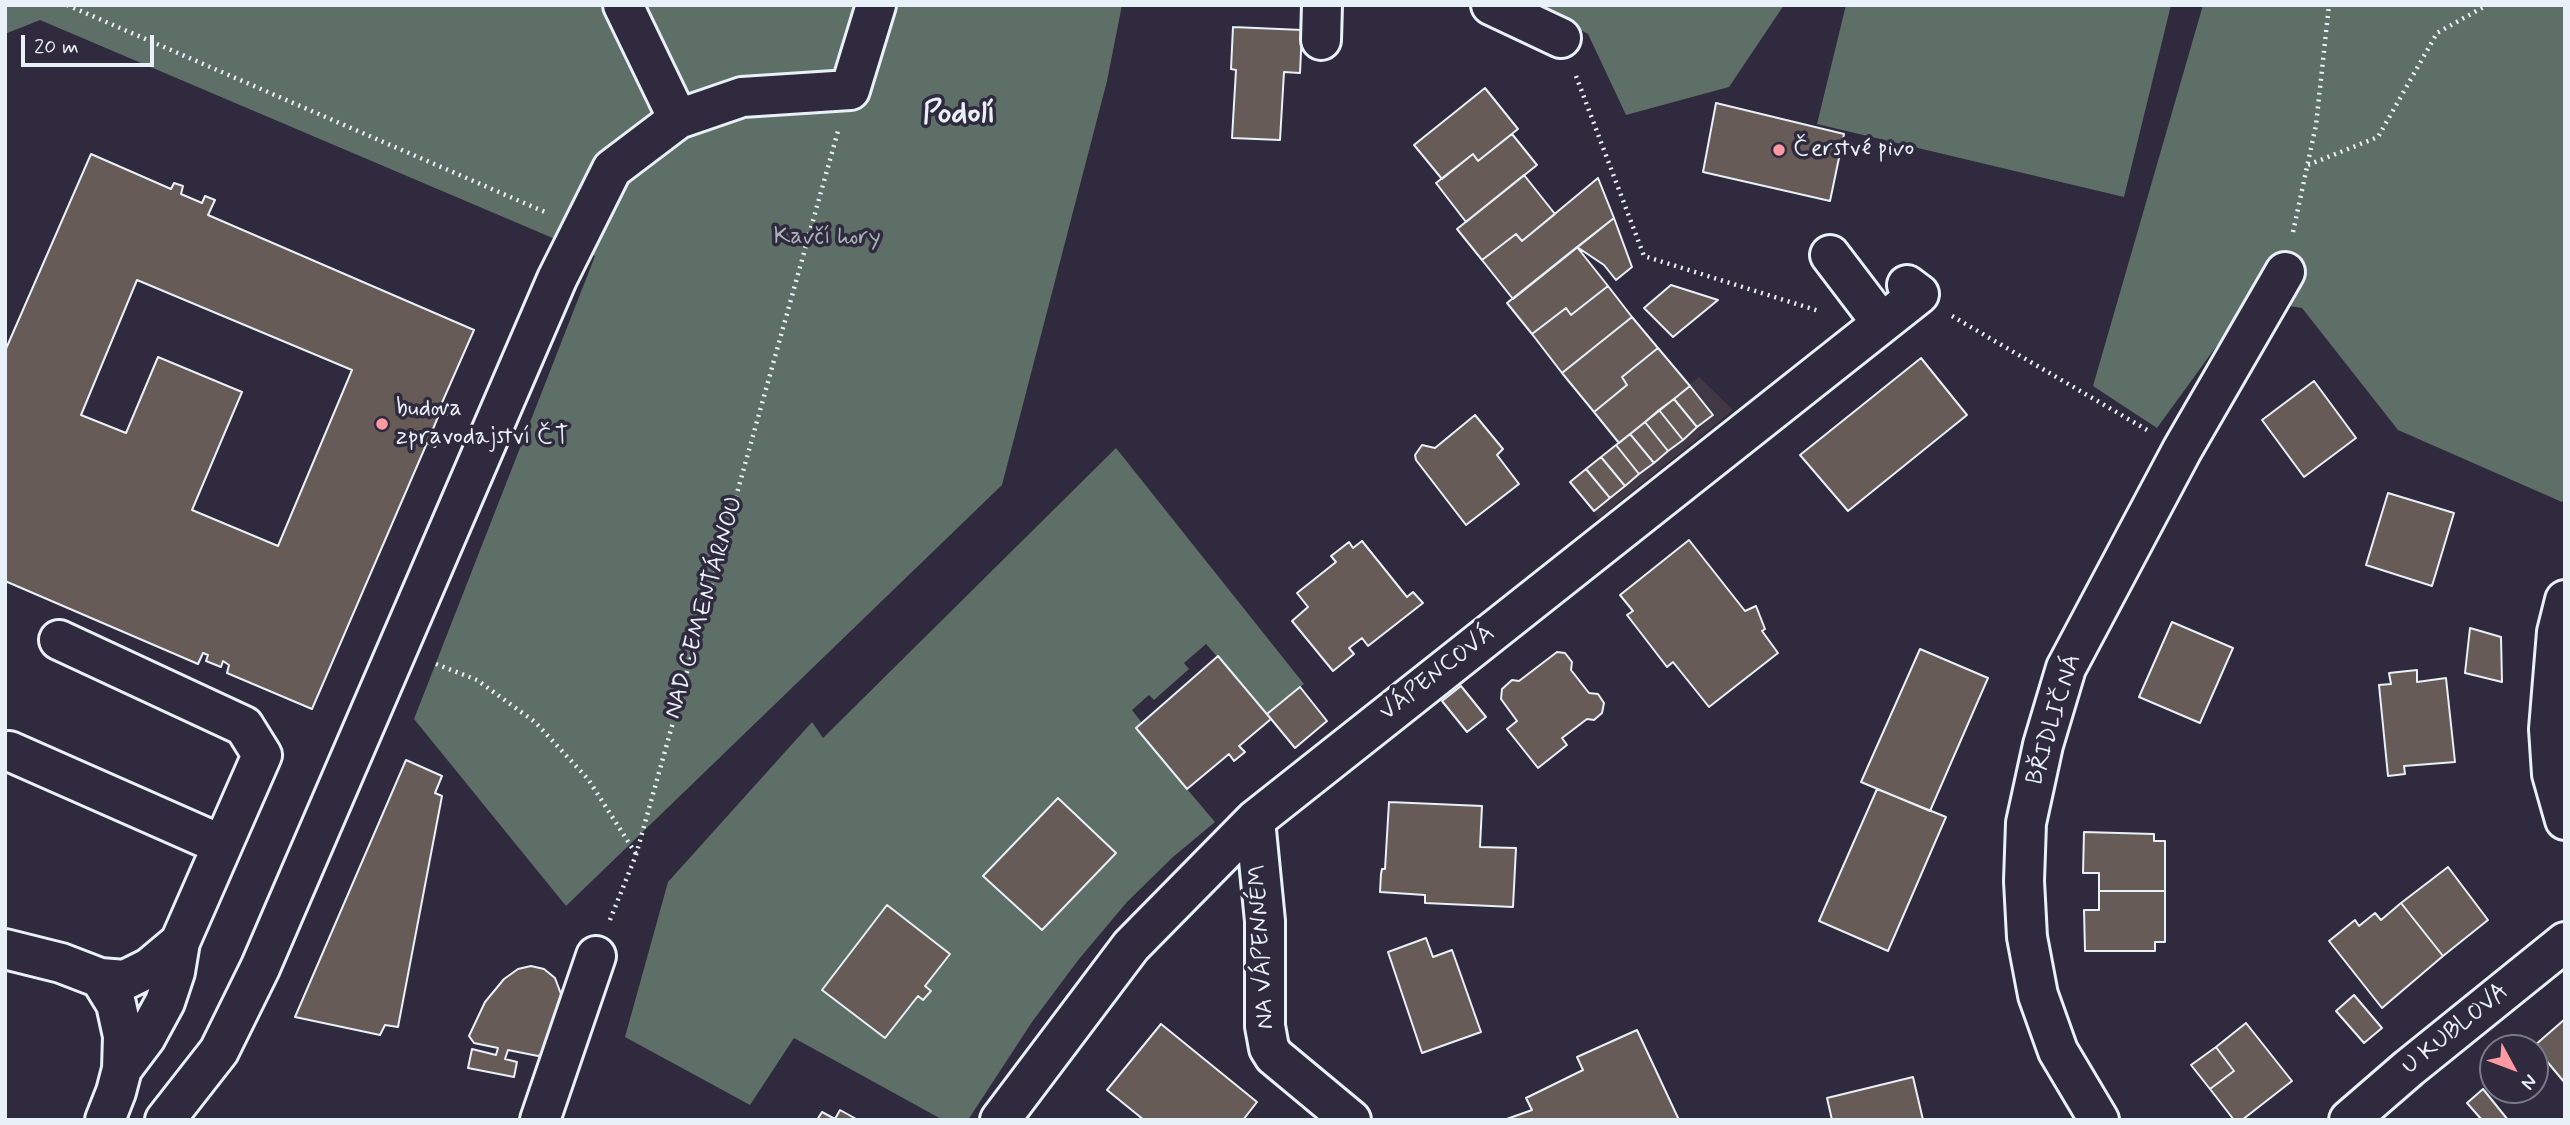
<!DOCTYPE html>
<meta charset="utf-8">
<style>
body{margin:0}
#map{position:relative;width:2570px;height:1125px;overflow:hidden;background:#2f2a3d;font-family:Mynerve,sans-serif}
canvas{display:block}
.frame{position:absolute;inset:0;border:7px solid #e8f1f8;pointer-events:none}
.north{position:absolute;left:2479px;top:1034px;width:70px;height:70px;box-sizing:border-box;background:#2f2a3d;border:2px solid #797a88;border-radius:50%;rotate:131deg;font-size:19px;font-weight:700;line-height:28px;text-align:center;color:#e8f1f8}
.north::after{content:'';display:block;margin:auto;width:24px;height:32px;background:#ff9aa2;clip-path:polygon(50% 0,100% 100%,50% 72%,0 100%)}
.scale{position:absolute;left:21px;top:35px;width:133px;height:32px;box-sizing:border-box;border:4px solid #e8f1f8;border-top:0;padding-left:9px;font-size:21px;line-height:24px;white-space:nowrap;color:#e8f1f8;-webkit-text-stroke:5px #2f2a3d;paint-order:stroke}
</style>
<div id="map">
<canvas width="2570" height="1125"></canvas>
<div class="frame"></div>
<div class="north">N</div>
<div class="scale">20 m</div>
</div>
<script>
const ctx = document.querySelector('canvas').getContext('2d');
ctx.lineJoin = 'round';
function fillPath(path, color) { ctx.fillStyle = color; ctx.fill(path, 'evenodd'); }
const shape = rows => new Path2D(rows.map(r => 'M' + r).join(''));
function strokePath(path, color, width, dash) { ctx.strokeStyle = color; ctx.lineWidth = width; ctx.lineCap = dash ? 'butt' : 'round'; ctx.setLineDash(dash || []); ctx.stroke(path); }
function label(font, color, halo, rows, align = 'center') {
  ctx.font = font + ' Mynerve,sans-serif'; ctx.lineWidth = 7; ctx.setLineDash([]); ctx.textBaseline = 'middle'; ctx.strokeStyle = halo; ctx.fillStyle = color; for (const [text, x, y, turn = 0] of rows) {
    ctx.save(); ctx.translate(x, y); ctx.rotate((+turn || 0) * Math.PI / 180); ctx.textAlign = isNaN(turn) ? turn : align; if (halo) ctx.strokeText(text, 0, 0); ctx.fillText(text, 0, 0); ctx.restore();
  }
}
const built = shape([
 [1699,377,1733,410,1599,518,1570,482]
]);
const green = shape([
 [5,5,1122,5,1107,81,1002,485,566,906,414,719,595,256,40,20,5,34],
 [1535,5,1784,5,1729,87,1626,115,1588,34],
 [1846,5,2171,5,2124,197,1817,124],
 [2203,5,2565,5,2565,497,2562,502,2398,430,2302,308,2250,300,2157,428,2093,386],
 [1116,448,1304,684,1267,714,1206,644,1184,663,1189,669,1154,700,1149,695,1132,710,1142,723,1136,729,1215,822,1173,857,1127,902,1079,959,1032,1022,968,1120,943,1120,794,1038,750,1105,625,1037,668,882,812,722,823,738],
 [822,990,930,991,923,1000,918,996,885,1038]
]);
const building = shape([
 [1233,27,1302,30,1300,73,1284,72,1280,140,1232,138,1236,70,1231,69,1233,27],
 [1485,88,1518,129,1478,161,1473,154,1442,179,1414,145,1485,88],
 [1716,103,1844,134,1830,201,1703,172,1716,103],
 [1512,134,1537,165,1466,222,1436,183,1473,154,1478,161,1512,134],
 [91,154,171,189,174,183,183,186,181,194,202,203,205,196,215,200,208,215,474,330,441,405,450,408,447,415,440,412,431,434,439,438,435,447,427,443,312,709,227,673,229,665,223,661,221,667,206,661,208,655,203,653,198,664,5,581,5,351,91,154],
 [137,280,352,370,278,546,192,510,242,392,158,357,126,433,81,415,137,280],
 [1524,175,1555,214,1522,241,1516,234,1482,260,1457,229,1524,175],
 [1598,178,1614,218,1513,299,1482,260,1516,234,1522,241,1598,178],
 [1614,218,1632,267,1616,280,1604,265,1577,247,1614,218],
 [1577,247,1608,286,1571,315,1566,308,1532,334,1507,303,1577,247],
 [1671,285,1718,300,1673,337,1644,308,1671,285],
 [1608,286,1632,317,1562,373,1532,334,1566,308,1571,315,1608,286],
 [1632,317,1658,348,1622,377,1627,385,1594,412,1562,373,1632,317],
 [1658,348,1690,386,1619,443,1594,412,1627,385,1622,377,1658,348],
 [1921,358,1967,415,1848,511,1800,455,1921,358],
 [2314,381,2356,438,2304,477,2262,420,2314,381],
 [1690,386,1713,415,1697,427,1674,399,1690,386],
 [1674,399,1697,427,1683,440,1659,410,1674,399],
 [1659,410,1683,440,1668,451,1645,422,1659,410],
 [1475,415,1503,449,1497,455,1519,484,1466,525,1416,460,1415,455,1422,445,1435,448,1475,415],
 [1645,422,1668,451,1654,463,1630,434,1645,422],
 [1630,434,1654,463,1639,474,1616,445,1630,434],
 [1616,445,1639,474,1625,486,1601,457,1616,445],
 [1601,457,1625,486,1610,498,1586,469,1601,457],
 [1586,469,1610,498,1594,511,1570,482,1586,469],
 [2388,493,2454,513,2432,586,2366,565,2388,493],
 [1689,540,1745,611,1756,606,1765,629,1762,631,1778,653,1709,707,1673,662,1667,667,1627,615,1633,611,1620,595,1689,540],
 [1362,541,1407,597,1413,592,1423,603,1368,646,1362,638,1349,648,1354,654,1333,671,1292,621,1308,607,1297,593,1336,562,1331,556,1349,542,1353,548,1362,541],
 [2172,622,2233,648,2200,723,2139,697,2172,622],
 [2470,628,2501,637,2502,682,2465,673,2470,628],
 [1920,649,1988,678,1930,811,1861,782,1920,649],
 [1557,652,1565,653,1572,662,1571,670,1589,693,1598,694,1604,703,1602,713,1594,720,1587,719,1562,738,1567,745,1538,768,1507,729,1517,721,1501,699,1502,689,1512,680,1519,681,1557,652],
 [1218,656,1271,719,1239,746,1245,752,1234,761,1229,754,1187,789,1136,728,1218,656],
 [2417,670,2417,682,2446,678,2455,762,2404,766,2405,774,2388,776,2379,685,2391,684,2389,673,2417,670],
 [1461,686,1486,717,1467,732,1442,701,1461,686],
 [1300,687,1327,721,1295,748,1267,714,1300,687],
 [406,760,442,776,435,793,442,796,398,1027,385,1025,380,1035,295,1017,406,760],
 [1877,789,1946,817,1888,951,1819,921,1877,789],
 [1058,798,1116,853,1042,930,983,876,1058,798],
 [1389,802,1482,806,1480,847,1516,848,1513,907,1425,903,1425,895,1380,892,1381,874,1382,869,1385,869,1389,802],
 [2084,832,2154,834,2154,841,2165,841,2165,891,2099,891,2099,873,2083,873,2084,832],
 [2448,867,2488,920,2443,956,2401,903,2448,867],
 [2099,891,2165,891,2165,942,2155,942,2155,951,2085,951,2084,910,2099,910,2099,891],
 [2401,903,2443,956,2382,1008,2329,941,2355,920,2359,926,2375,913,2381,920,2401,903],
 [887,905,950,954,925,986,931,991,923,1000,918,996,885,1038,822,990,887,905],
 [1426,938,1433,957,1452,950,1481,1032,1422,1053,1388,952,1426,938],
 [531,966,544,969,555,978,561,994,559,1007,542,1054,538,1056,508,1050,505,1059,517,1062,514,1077,468,1068,472,1049,496,1055,498,1048,474,1043,469,1036,485,1002,504,979,518,969,531,966],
 [2354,995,2382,1028,2364,1043,2336,1011,2354,995],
 [2565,1019,2565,1083,2534,1046,2565,1019],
 [2246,1023,2292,1081,2242,1120,2234,1120,2210,1089,2234,1071,2216,1047,2246,1023],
 [1161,1024,1257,1102,1243,1120,1144,1120,1107,1090,1161,1024],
 [1637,1030,1679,1120,1504,1120,1532,1110,1526,1098,1583,1070,1577,1057,1637,1030],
 [2216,1047,2234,1071,2210,1089,2191,1065,2216,1047],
 [1913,1077,1923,1120,1832,1120,1827,1098,1913,1077],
 [2483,1089,2508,1120,2482,1120,2467,1103,2483,1089],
 [840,1110,858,1120,817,1120,822,1112,835,1119,840,1110]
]);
const path = shape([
 [67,5,545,212],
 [1576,76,1644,256,1819,311],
 [2308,165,2378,137,2437,33,2487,5],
 [2293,232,2316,125,2329,5],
 [1952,316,2147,430],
 [436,664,477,680,535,722,588,779,636,854],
 [610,920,636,855,838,131]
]);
const minor = shape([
 [623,5,678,119],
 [1491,5,1561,38],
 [1321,40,1322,5],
 [1830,255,1881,322],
 [2565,600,2557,632,2549,729,2552,774,2565,820],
 [59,640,244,726,262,755,180,942,175,972,165,1002,146,1037,122,1069],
 [9,751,222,845],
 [1255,820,1265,921,1265,1026,1269,1048,1274,1056,1351,1120],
 [5,949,61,963,100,978,125,980,149,968,180,942],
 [100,978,116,1004,123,1036,122,1069,116,1092,105,1120],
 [165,1120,219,1051,260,968,557,279,612,169,678,119,742,97,850,90,876,5],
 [540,1120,596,956],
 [1000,1120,1131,946,1255,820,1919,294,1907,285],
 [2099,1120,2058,1051,2038,995,2027,937,2024,881,2026,823,2043,745,2066,668,2182,450,2285,272],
 [2349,1120,2409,1068,2565,942]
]);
const markers = [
 [1779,150,7,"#ff9aa2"],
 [382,424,7,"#ff9aa2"]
];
const poiNames = [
 ["Čerstvé pivo",1793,150],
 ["budova",396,410],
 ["zpravodajství ČT",396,438]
];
const parkNames = [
 ["Kavčí hory",827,238]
];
const streetNames = [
 ["NAD CEMENTÁRNOU",705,608,-74],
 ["VÁPENCOVÁ",1438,674,-38],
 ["BŘIDLIČNÁ",2055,720,-73],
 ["NA VÁPENNÉM",1263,947,-93],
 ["U KUBLOVA",2456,1030,-39]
];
const districtNames = [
 ["Podolí",959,115]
];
fillPath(built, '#403945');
fillPath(green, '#5d6f67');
fillPath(building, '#675b57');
strokePath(building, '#e8f1f8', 2);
strokePath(minor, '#e8f1f8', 44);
strokePath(path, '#e8f1f8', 4.5, [2, 5]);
strokePath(minor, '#2f2a3d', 38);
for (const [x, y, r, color] of markers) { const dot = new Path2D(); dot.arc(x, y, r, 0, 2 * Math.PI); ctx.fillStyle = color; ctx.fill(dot); strokePath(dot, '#2f2a3d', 2.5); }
label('24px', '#e8f1f8', '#2f2a3d', poiNames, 'left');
label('24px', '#a9b6b7', '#2f2a3d', parkNames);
label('24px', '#e8f1f8', '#2f2a3d', streetNames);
label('bold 32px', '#e8f1f8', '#2f2a3d', districtNames);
</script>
